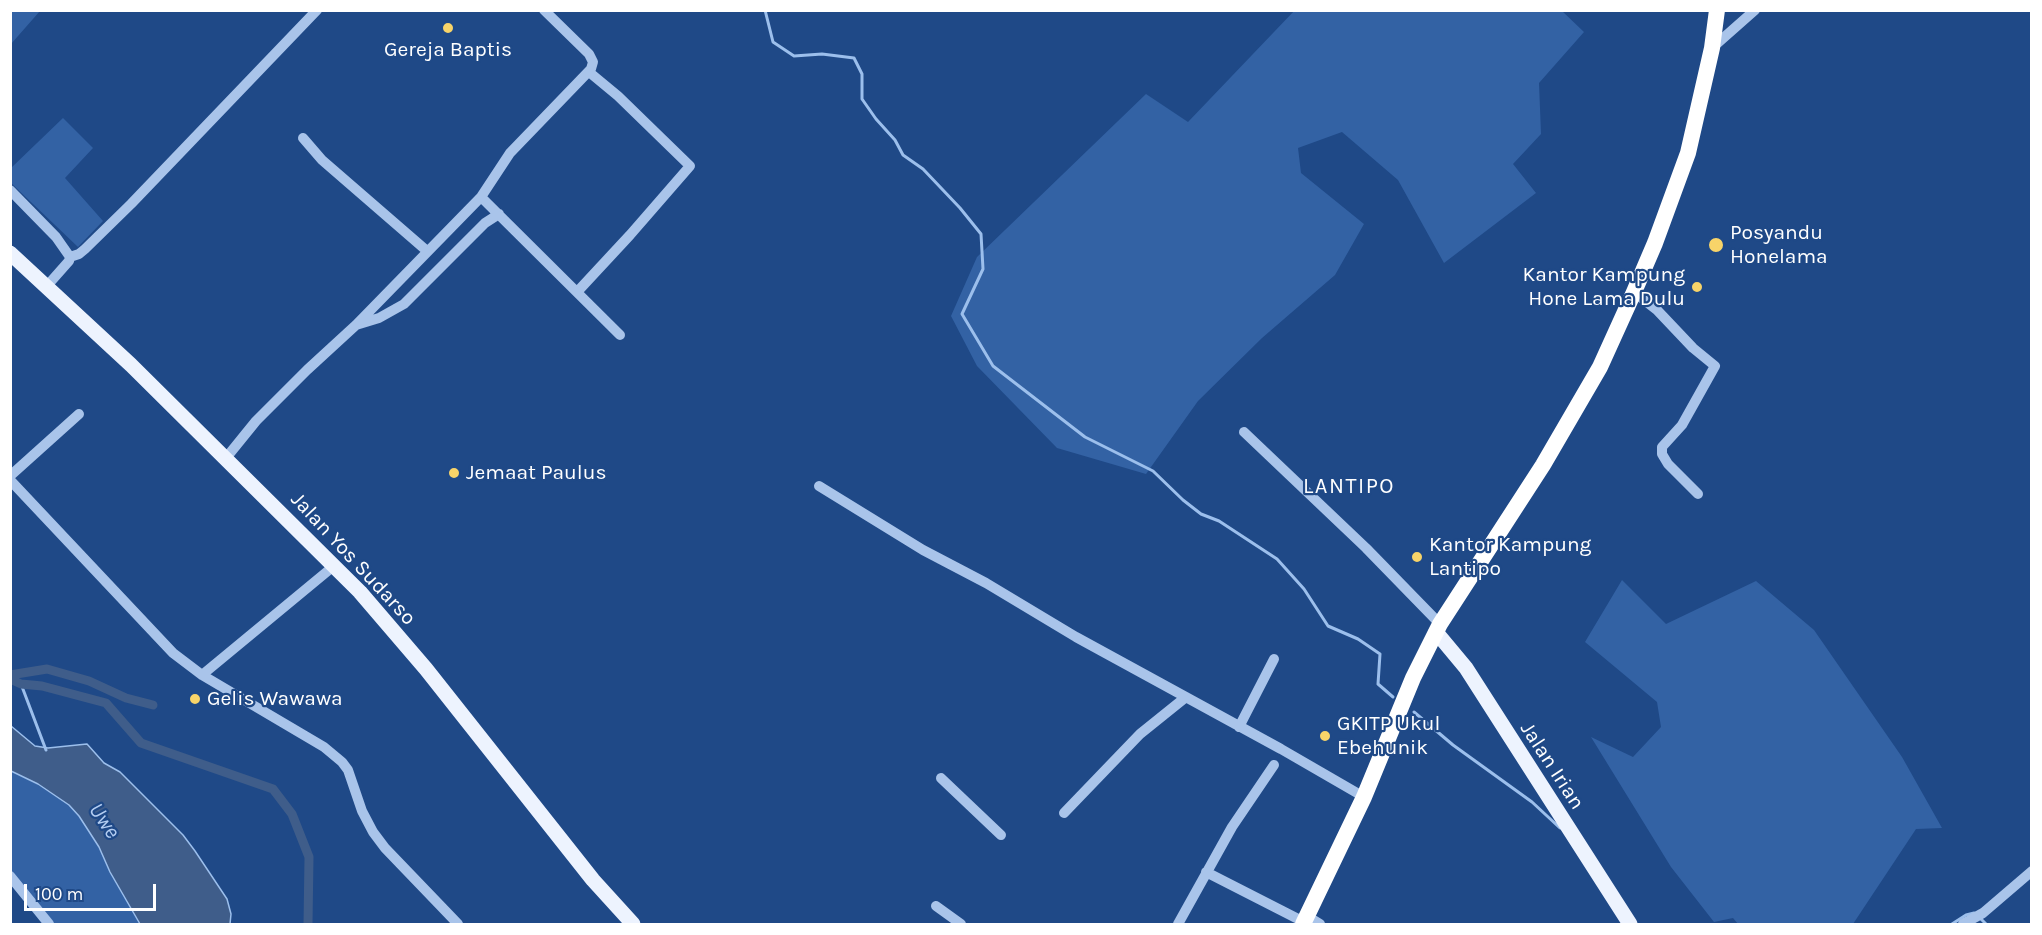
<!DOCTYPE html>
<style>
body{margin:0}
#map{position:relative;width:2042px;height:935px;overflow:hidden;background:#1f4987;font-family:Karla,sans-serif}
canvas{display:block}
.frame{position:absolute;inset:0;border:12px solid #fff;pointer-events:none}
.scale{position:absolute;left:24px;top:884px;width:132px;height:27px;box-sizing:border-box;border:3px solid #fff;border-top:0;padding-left:8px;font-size:18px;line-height:21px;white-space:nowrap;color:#fff;-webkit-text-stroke:4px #1f4987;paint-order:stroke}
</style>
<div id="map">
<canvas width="2042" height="935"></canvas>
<div class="frame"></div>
<div class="scale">100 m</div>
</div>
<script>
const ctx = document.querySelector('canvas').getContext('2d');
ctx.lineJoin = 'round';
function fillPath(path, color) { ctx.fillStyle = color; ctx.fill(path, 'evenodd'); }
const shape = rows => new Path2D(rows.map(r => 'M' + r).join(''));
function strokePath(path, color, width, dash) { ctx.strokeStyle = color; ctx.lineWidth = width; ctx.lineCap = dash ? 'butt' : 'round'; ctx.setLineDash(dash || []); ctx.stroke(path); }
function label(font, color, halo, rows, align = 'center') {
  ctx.font = font + ' Karla,sans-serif'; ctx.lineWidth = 4.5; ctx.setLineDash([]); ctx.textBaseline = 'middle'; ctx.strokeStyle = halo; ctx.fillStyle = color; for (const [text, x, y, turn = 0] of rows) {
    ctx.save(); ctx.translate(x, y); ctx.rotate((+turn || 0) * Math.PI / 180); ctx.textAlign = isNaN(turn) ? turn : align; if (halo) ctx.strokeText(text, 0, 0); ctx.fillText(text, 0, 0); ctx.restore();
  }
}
const green = shape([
 [11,10,40,11,11,44,10,11],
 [1295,10,1562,11,1584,32,1539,83,1541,134,1513,164,1536,193,1444,263,1398,180,1342,132,1298,148,1301,173,1364,224,1335,275,1262,338,1198,401,1146,474,1057,448,977,366,951,316,977,257,1146,94,1188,122],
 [63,118,93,148,65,178,103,221,78,247,11,183,11,168],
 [1622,580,1666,624,1756,581,1814,630,1902,757,1942,828,1916,829,1853,924,1738,924,1733,918,1714,922,1671,867,1591,737,1633,757,1661,727,1657,702,1585,642],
 [10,771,37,784,69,805,79,816,99,847,110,872,140,924,50,924,11,878]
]);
const water = shape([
 [11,726,35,746,48,748,87,744,104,763,120,772,183,835,195,851,227,899,231,914,230,924,140,924,110,872,99,847,79,816,69,805,38,784,11,771,11,726]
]);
const stream = shape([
 [765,10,773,42,794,56,822,54,854,58,862,74,862,99,876,119,895,140,903,155,923,169,960,208,981,234,983,269,962,314,993,366,1085,437,1153,471,1183,500,1201,514,1219,521,1277,559,1304,589,1328,626,1358,639,1380,654,1378,684,1393,697],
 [21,684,46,750],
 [1414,712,1453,745,1532,802,1560,828],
 [1979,917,1986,924],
 [1952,924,1966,915,1974,913]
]);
const canal = shape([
 [10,675,47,669,89,681,126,698,153,705],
 [10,679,21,684,42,686,106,703,141,743,273,789,292,814,309,857,308,924]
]);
const minor = shape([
 [1712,48,1755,10],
 [303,138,322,160,427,251],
 [10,190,56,237,70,257,69,261,46,287],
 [481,197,620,335],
 [70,257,79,254,85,249,131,204,317,10],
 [578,291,630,235,690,166,618,96,589,72],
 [1634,292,1657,310,1693,348,1715,366,1682,425,1662,447,1662,454,1668,464,1698,494],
 [356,325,379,318,404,304,485,223,499,214],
 [1244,432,1366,548,1440,624],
 [226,458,256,421,307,370,356,325,481,197,510,153,591,69,593,62,589,54,544,10],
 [10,476,79,414],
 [10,480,173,653,202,675,324,747,342,762,348,770,362,811,373,832,385,848,458,924],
 [819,486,923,550,986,583,1076,637,1281,749,1364,797],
 [202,675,335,565],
 [1239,727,1274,659],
 [941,778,1001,835],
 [1064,813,1140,734,1186,697],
 [1206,872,1304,922],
 [10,876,49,924],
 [936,906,961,924],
 [1307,916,1320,924],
 [1178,924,1232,827,1274,765],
 [1963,924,1983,913,2032,871]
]);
const major = shape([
 [10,253,131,365,360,592,426,669,593,880,633,924],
 [1436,632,1466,668,1630,924]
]);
const highway = shape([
 [1303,924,1364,797,1413,678,1440,624,1543,465,1600,367,1634,292,1655,243,1688,153,1712,48,1717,10]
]);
const markers = [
 [448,28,6,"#f8d469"],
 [1716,245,8,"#f8d469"],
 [1697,287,6,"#f8d469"],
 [454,473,6,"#f8d469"],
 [1417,557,6,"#f8d469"],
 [195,699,6,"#f8d469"],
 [1325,736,6,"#f8d469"]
];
const poiNames = [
 ["Gereja Baptis",448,50,"center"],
 ["Posyandu",1730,233],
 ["Honelama",1730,257],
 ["Kantor Kampung",1685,275,"right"],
 ["Hone Lama Dulu",1685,299,"right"],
 ["Jemaat Paulus",466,473],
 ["Kantor Kampung",1429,545],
 ["Lantipo",1429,569],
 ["Gelis Wawawa",207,699],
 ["GKITP Ukul",1337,724],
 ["Ebehunik",1337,748]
];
const streetNames = [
 ["Jalan Yos Sudarso",353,559,47],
 ["Jalan Irian",1552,766,57]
];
const neighbourhoodNames = [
 ["LANTIPO",1349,487]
];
const waterNames = [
 ["Uwe",104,821,56]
];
fillPath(green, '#3362a4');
fillPath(water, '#3f5d8a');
strokePath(water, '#9cbfec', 1.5);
strokePath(stream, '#9cbfec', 3);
strokePath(canal, '#3f5d8a', 9);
strokePath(minor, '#a9c4ea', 10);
strokePath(major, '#edf3fe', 15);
strokePath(highway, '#fff', 16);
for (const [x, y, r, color] of markers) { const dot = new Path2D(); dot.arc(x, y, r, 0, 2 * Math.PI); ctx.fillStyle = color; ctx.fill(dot); strokePath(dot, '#1f4987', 2); }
label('21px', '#fff', '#1f4987', poiNames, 'left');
label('21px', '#fff', '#1f4987', streetNames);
ctx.letterSpacing = '1.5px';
label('22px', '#fff', '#1f4987', neighbourhoodNames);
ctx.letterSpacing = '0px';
label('italic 22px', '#b5cef2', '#1f4987', waterNames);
</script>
